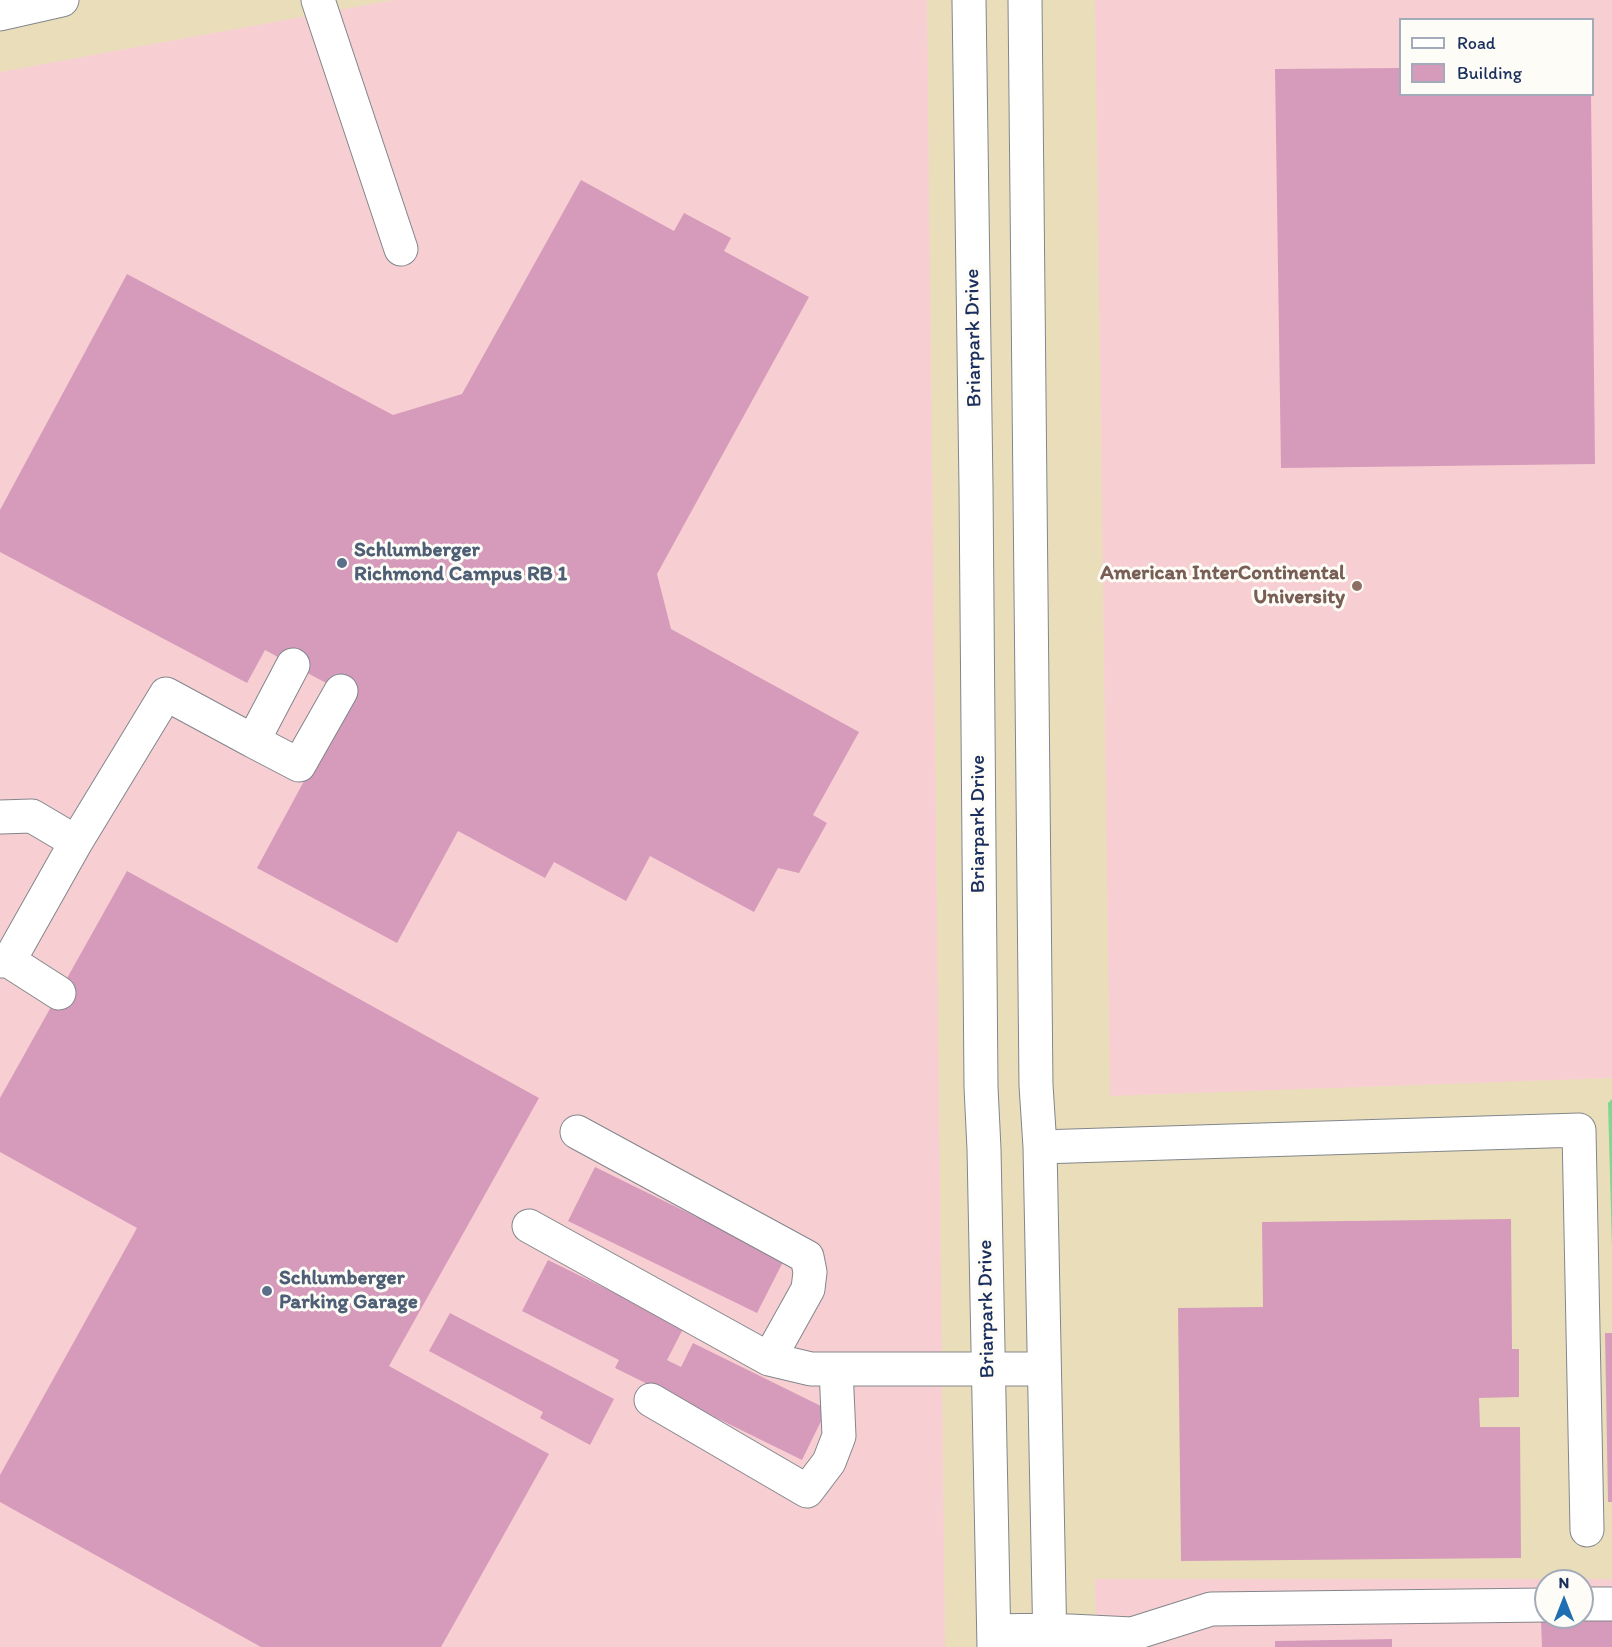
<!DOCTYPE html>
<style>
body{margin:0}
#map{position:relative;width:1612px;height:1647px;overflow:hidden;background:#eadeba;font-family:Itim,sans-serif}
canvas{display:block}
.legend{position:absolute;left:1399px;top:18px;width:195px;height:78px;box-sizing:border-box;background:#fdfcf7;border:2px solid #a3aaba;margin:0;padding:8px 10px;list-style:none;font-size:18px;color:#1b2f5e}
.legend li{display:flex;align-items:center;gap:12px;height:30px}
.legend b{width:30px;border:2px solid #a3aaba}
.north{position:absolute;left:1534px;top:1569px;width:60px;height:60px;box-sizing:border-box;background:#fdfcf7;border:2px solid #a3aaba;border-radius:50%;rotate:0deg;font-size:16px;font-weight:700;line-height:24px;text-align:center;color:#1b2f5e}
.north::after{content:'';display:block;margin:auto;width:21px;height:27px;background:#1f6fb2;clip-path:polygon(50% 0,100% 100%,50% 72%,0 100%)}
</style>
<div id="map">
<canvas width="1612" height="1647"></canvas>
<ul class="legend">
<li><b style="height:8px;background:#fff"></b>Road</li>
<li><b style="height:16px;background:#d69bbb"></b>Building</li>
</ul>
<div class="north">N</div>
</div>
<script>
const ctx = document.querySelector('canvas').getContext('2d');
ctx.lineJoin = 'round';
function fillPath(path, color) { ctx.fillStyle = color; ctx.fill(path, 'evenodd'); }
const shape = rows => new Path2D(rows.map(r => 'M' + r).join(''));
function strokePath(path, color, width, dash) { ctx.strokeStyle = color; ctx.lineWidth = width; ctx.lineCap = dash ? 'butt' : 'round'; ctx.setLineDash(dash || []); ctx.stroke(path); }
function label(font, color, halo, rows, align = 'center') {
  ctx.font = font + ' Itim,sans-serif'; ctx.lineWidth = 6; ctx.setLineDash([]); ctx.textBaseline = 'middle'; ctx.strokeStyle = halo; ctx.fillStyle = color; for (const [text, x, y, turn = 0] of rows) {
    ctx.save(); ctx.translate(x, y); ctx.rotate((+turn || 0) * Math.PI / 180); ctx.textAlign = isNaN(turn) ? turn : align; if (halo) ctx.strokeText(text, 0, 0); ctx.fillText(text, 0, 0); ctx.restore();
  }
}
const built = shape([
 [394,0,927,0,945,1647,0,1647,0,72],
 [1095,0,1612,0,1612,1078,1110,1096],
 [1400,20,1592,20,1592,94,1400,94],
 [1095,1579,1612,1579,1612,1647,1096,1647],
 [1546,1581,1582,1581,1582,1617,1546,1617]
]);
const green = shape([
 [1612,1099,1612,1248,1608,1103]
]);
const building = shape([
 [1400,68,1400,94,1591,94,1595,464,1281,468,1275,69],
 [581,180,674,231,684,213,731,238,724,251,809,297,657,574,671,629,859,732,813,815,827,823,799,873,778,868,754,912,650,856,626,901,554,862,545,878,458,831,397,943,257,868,350,696,265,650,247,683,0,552,0,510,127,274,393,415,462,394],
 [127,871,539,1098,389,1366,549,1454,441,1647,261,1647,0,1502,0,1475,137,1228,0,1152,0,1098],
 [595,1167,784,1260,757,1313,568,1221],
 [1511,1219,1512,1349,1519,1349,1519,1397,1479,1398,1480,1427,1520,1427,1521,1558,1181,1561,1178,1308,1263,1307,1262,1222],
 [548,1260,684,1327,667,1360,681,1367,693,1343,827,1409,802,1460,615,1368,619,1360,522,1311],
 [450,1313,614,1399,590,1445,540,1418,543,1412,429,1351],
 [1605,1333,1612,1333,1612,1502,1608,1502],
 [1612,1620,1612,1647,1542,1647,1541,1622],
 [1392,1639,1392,1647,1275,1647,1275,1641]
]);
const minor = shape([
 [318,0,401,249],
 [969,0,976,487,981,1087,984,1149,994,1647],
 [1025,0,1036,1085,1040,1147,1050,1647],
 [253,741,299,765,341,691],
 [0,817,32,816,76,842],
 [0,961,9,961,59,993],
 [9,961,76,842,166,694,253,741,293,665],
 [577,1132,807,1257,810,1272,808,1289,769,1359],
 [1040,1147,1579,1130,1587,1530],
 [529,1226,769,1359,811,1369,1044,1369],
 [651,1400,807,1491,829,1462,839,1436,836,1369],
 [1582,1604,1612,1604],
 [994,1631,1049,1630,1132,1634,1211,1609,1546,1605]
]);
const major = shape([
 [0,14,62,0]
]);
const markers = [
 [342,563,6,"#5c6f8a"],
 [1357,586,6,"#8d6e63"],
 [267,1291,6,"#5c6f8a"]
];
const streetNames = [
 ["Briarpark Drive",974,338,-91],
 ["Briarpark Drive",979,824,-90],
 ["Briarpark Drive",987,1309,-91]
];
const serviceNames = [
 ["Schlumberger",354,551],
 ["Richmond Campus RB 1",354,575],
 ["Schlumberger",279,1279],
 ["Parking Garage",279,1303]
];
const educationNames = [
 ["American InterContinental",1345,574],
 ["University",1345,598]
];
fillPath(built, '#f7cfd2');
fillPath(green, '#84d494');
fillPath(building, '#d69bbb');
strokePath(minor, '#82868c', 35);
strokePath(major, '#82868c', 35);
strokePath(minor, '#fff', 33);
strokePath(major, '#fff', 33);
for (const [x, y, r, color] of markers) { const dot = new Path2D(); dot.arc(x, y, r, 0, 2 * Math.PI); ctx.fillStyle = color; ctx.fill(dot); strokePath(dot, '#fdfcf7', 2); }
label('21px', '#1b2f5e', '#fdfcf7', streetNames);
label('bold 21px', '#4e5e75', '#fdfcf7', serviceNames, 'left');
label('bold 21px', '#785e54', '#fdfcf7', educationNames, 'right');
</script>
